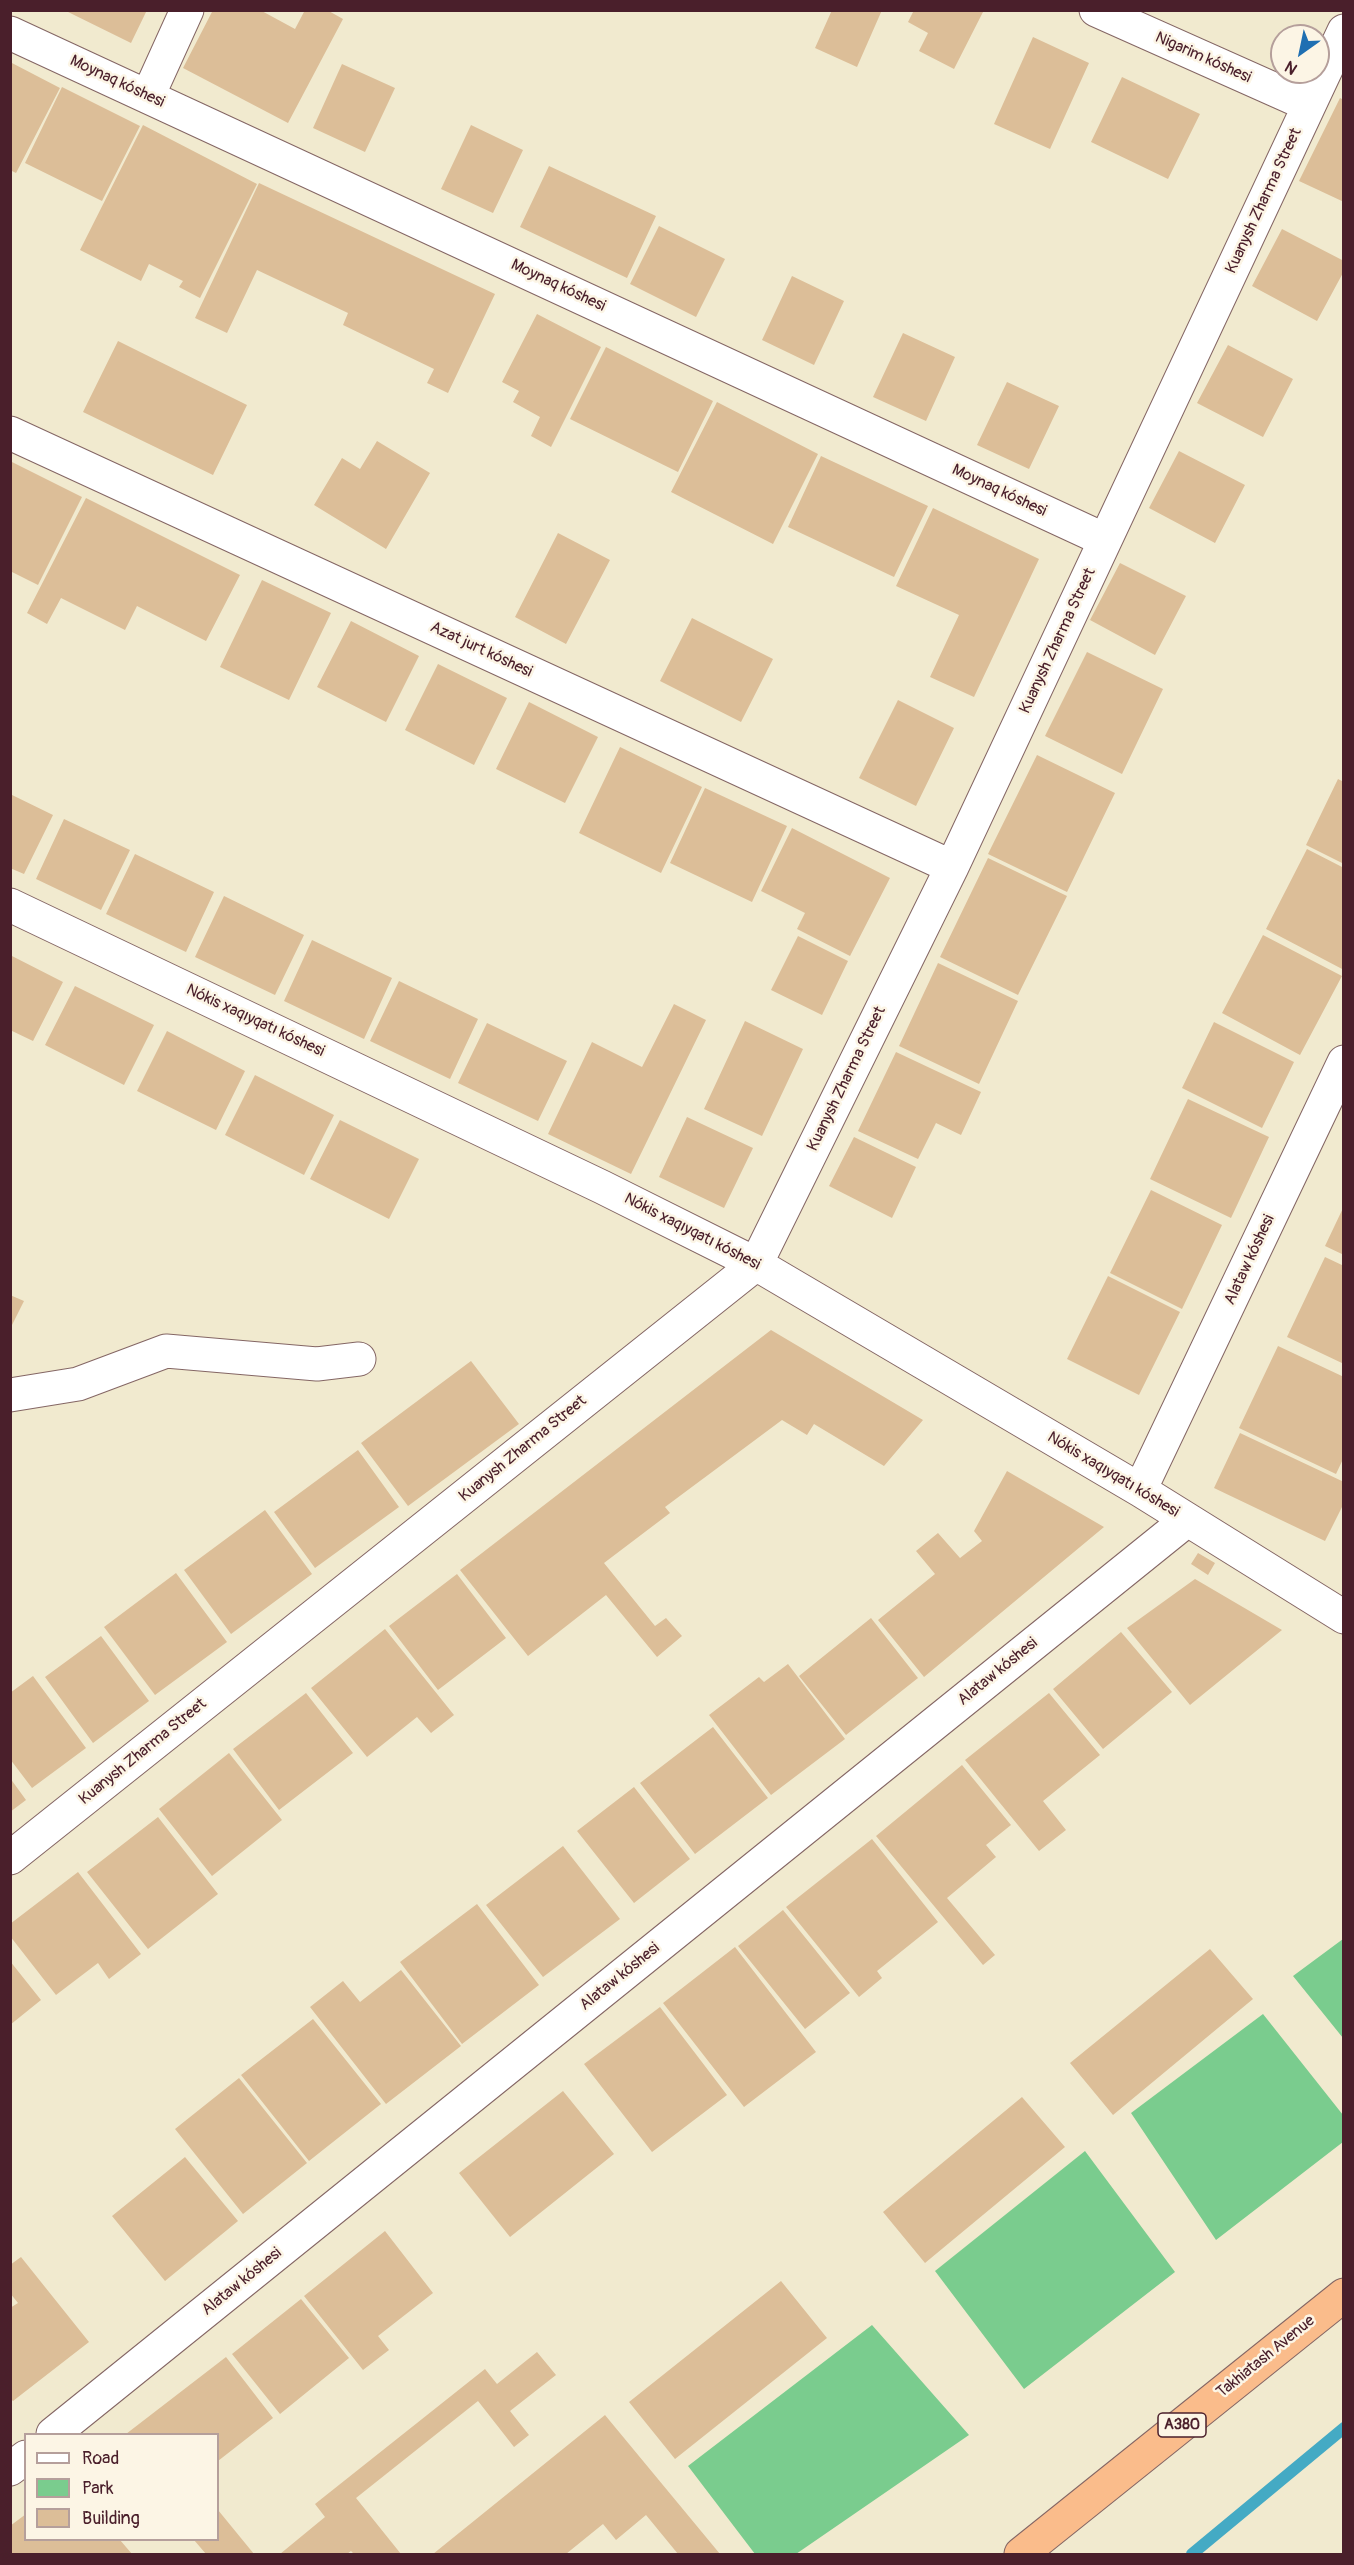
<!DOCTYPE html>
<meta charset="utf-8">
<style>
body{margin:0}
#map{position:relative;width:1354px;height:2565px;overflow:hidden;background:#f1eacf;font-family:Pangolin,sans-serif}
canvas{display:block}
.frame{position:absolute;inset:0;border:12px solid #4a1f2b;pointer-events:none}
.legend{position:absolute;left:24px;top:2433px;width:195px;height:108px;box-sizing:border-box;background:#fcf5e5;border:2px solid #b59f9b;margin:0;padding:8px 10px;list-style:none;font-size:18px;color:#4a1f2b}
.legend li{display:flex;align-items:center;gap:12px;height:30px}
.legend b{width:30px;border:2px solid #b59f9b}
.north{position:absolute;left:1270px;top:24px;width:60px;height:60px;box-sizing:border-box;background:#fcf5e5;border:2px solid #b59f9b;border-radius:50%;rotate:213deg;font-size:16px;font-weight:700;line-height:24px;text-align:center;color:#4a1f2b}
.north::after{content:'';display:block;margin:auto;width:21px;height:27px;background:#1f6fb2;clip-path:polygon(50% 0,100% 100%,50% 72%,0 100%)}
</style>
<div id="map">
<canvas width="1354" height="2565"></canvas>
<div class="frame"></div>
<ul class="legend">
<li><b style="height:8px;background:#fff"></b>Road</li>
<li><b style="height:16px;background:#7acc8e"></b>Park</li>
<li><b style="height:16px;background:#dcbe98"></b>Building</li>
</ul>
<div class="north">N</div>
</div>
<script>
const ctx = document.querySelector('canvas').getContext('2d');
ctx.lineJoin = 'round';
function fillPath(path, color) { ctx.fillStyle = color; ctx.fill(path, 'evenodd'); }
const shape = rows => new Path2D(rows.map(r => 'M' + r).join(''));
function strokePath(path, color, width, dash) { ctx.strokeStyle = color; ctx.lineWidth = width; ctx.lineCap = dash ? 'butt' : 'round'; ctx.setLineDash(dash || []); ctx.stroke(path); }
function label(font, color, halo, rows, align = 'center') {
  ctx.font = font + ' Pangolin,sans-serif'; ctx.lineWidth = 5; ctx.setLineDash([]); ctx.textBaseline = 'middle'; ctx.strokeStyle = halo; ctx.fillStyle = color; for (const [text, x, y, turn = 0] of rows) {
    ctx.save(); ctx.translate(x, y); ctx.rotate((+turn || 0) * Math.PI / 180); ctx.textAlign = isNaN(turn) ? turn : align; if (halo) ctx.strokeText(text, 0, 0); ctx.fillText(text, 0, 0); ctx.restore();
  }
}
const green = shape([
 [1343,1939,1343,2038,1293,1976],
 [1263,2014,1343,2115,1343,2142,1216,2240,1131,2113],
 [1085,2151,1175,2272,1024,2389,935,2271],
 [872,2325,969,2435,796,2554,755,2554,688,2466]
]);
const stream = shape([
 [1192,2554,1344,2428]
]);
const building = shape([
 [64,10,147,10,131,43],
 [213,10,260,10,295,29,305,10,327,10,343,19,288,123,183,68],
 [832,10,882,10,857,67,815,48],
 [914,10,983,12,954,69,919,51,928,33,908,22],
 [1033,37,1089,63,1050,149,994,124],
 [10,62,60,88,16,173,10,170],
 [342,64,395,88,365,152,313,128],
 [1122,77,1200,114,1168,179,1091,142],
 [62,87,140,126,102,201,25,163],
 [1340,98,1344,100,1344,202,1299,181],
 [143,125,257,184,200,298,179,287,183,281,149,264,141,281,80,250],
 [471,125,523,150,493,213,441,189],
 [549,166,656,216,627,278,520,227],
 [259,183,495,294,448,393,427,383,434,369,343,325,348,313,257,270,227,333,195,318],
 [659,226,725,259,696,317,630,284],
 [1282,229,1344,261,1344,271,1317,321,1252,286],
 [792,276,844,301,814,365,762,340],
 [537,314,601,347,551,447,531,436,540,417,513,402,519,391,502,382],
 [903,333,955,357,926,421,873,397],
 [118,341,247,405,213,475,83,412],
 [1228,345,1293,379,1263,437,1197,403],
 [606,347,713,401,678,472,570,419],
 [1007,382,1059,406,1029,469,977,445],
 [717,402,818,454,773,544,671,492],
 [377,441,430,473,386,549,314,505,342,458,360,469],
 [1179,451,1245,485,1215,543,1149,508],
 [821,456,928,506,894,577,788,527],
 [10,461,82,497,38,585,10,571],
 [86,498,240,575,206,641,137,606,125,630,61,598,47,624,27,613],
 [933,508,1039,559,974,697,930,677,959,615,896,586],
 [558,533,610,560,566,644,515,617],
 [1120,563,1186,596,1155,655,1090,620],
 [262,580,331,613,289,700,220,667],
 [692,618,773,659,741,722,660,681],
 [351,621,419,656,386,722,317,687],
 [1087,652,1163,689,1122,774,1045,736],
 [438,664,507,698,474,765,405,730],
 [898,700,954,728,916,806,859,778],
 [529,702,598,737,565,803,496,769],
 [620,747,702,787,661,873,579,833],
 [1037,755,1115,793,1067,892,988,854],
 [1338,779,1344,782,1344,864,1306,845],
 [705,788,787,826,752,902,670,863],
 [10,794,53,815,24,874,10,868],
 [64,819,130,850,101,910,36,879],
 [792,828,890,878,850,956,797,929,805,913,761,891],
 [1307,849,1344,868,1344,970,1266,929],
 [135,854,214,892,186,952,106,914],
 [988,858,1067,896,1018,995,940,957],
 [224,896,304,935,275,995,195,957],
 [1263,935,1342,976,1300,1055,1222,1013],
 [798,936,848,961,822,1015,771,990],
 [312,940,392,978,364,1039,284,1001],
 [10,955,63,982,33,1041,10,1030],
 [938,963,1018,1001,979,1084,899,1046],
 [399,981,478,1019,450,1079,370,1041],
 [75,986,154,1025,124,1085,45,1045],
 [674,1004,706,1020,631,1174,548,1134,592,1042,642,1067],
 [745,1021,803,1049,762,1136,704,1109],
 [1214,1022,1294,1062,1262,1128,1182,1088],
 [487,1023,567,1061,538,1121,458,1083],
 [167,1031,245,1071,216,1130,137,1091],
 [896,1052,981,1092,961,1135,936,1123,918,1159,858,1131],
 [255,1075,334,1115,304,1175,225,1135],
 [1188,1099,1269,1137,1231,1218,1150,1179],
 [687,1117,753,1148,724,1208,659,1177],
 [340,1120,419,1159,389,1219,310,1179],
 [854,1137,916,1167,892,1218,829,1186],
 [1151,1190,1222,1225,1182,1309,1110,1273],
 [1344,1206,1344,1255,1325,1246],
 [1325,1257,1344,1266,1344,1364,1287,1337],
 [1108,1276,1180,1312,1139,1395,1067,1359],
 [10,1295,24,1301,10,1329],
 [771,1330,923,1420,884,1466,814,1424,807,1435,782,1420,665,1507,670,1513,604,1563,655,1626,666,1618,682,1636,657,1657,606,1595,528,1656,460,1570],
 [1278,1346,1344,1377,1344,1457,1336,1474,1239,1428],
 [471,1361,519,1424,408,1506,361,1443],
 [1240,1433,1344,1482,1344,1503,1325,1541,1214,1488],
 [358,1450,399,1507,315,1568,274,1512],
 [1007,1471,1104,1527,924,1677,878,1620,935,1574,916,1551,938,1533,960,1558,982,1541,974,1531],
 [265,1510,312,1574,231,1634,184,1570],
 [1198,1553,1215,1563,1208,1575,1191,1564],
 [176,1573,227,1642,155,1695,104,1627],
 [457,1574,506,1638,438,1690,389,1626],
 [1195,1579,1282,1630,1190,1705,1127,1628],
 [871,1618,918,1678,846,1735,799,1676],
 [385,1629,454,1715,431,1733,417,1717,367,1757,311,1688],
 [1121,1632,1172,1692,1103,1749,1053,1689],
 [101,1636,149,1701,93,1743,45,1677],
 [788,1664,845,1739,771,1795,709,1715,759,1677,764,1682],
 [33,1676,86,1748,32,1788,10,1759,10,1693],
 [306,1693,353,1753,279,1810,233,1749],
 [1049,1693,1100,1755,1043,1801,1066,1830,1039,1851,965,1760],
 [713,1727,768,1798,695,1854,640,1783],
 [229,1753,282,1820,212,1876,159,1809],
 [962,1765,1011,1825,986,1845,996,1857,947,1898,995,1955,983,1965,876,1836],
 [10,1778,26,1800,10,1812],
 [634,1787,690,1859,634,1903,577,1831],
 [158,1817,218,1894,148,1949,87,1872],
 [872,1839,938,1922,877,1971,882,1978,859,1997,786,1907],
 [563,1846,620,1919,543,1977,486,1905],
 [78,1872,141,1954,109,1979,98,1963,56,1995,10,1936,10,1924],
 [477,1904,539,1985,462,2044,400,1962],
 [783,1910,850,1993,805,2029,738,1946],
 [735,1947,816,2052,744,2107,663,2003],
 [1210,1949,1253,1999,1113,2115,1070,2063],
 [10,1961,41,2000,10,2025],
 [401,1970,461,2046,386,2104,310,2007,343,1981,360,2002],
 [660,2007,727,2095,652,2152,584,2064],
 [313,2019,381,2104,309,2161,241,2075],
 [239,2078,307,2163,243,2214,175,2129],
 [563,2091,614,2154,510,2237,459,2173],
 [1022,2097,1065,2147,925,2263,883,2212],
 [185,2157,238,2221,165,2281,112,2216],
 [385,2231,433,2293,378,2336,389,2350,363,2370,304,2296],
 [21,2257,89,2342,13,2401,10,2398,10,2308,18,2303,10,2293,10,2265],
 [781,2281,827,2338,675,2459,629,2402],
 [301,2299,349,2358,280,2414,232,2354],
 [537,2352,556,2375,510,2411,529,2435,514,2447,478,2401,356,2498,401,2554,354,2554,351,2551,347,2554,280,2554,325,2517,315,2504,485,2369,497,2384],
 [226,2357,273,2418,218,2461,218,2434,126,2434],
 [605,2415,720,2554,678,2554,646,2515,616,2540,603,2524,566,2554,433,2554],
 [218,2510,254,2554,206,2554,194,2540,218,2540],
 [26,2514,26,2540,120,2540,132,2554,10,2554,10,2526]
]);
const minor = shape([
 [1096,10,1309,105],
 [10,33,1105,540],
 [148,96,187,10],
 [10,433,952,867],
 [10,905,602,1187,756,1264,1140,1490,1344,1617],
 [10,1395,78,1384,166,1351,317,1364,359,1359],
 [1140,1490,1344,1062],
 [10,1858,756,1264,952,867,1344,31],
 [53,2434,1187,1520],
 [10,2469,26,2457]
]);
const highway = shape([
 [1021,2554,1344,2295]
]);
const shields = [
 [1182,2425,48]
];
const shieldNames = [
 ["A380",1182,2425]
];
const streetNames = [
 ["Nigarim kóshesi",1203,58,24],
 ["Moynaq kóshesi",117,82,25],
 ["Kuanysh Zharma Street",1264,201,-65],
 ["Moynaq kóshesi",558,286,25],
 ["Moynaq kóshesi",999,491,25],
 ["Kuanysh Zharma Street",1058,641,-65],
 ["Azat jurt kóshesi",481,650,25],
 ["Nókis xaqıyqatı kóshesi",255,1021,25],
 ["Kuanysh Zharma Street",847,1079,-64],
 ["Nókis xaqıyqatı kóshesi",692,1232,27],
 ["Alataw kóshesi",1250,1260,-65],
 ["Kuanysh Zharma Street",523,1449,-39],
 ["Nókis xaqıyqatı kóshesi",1113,1475,31],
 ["Alataw kóshesi",998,1672,-39],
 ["Kuanysh Zharma Street",143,1752,-39],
 ["Alataw kóshesi",620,1977,-39],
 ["Alataw kóshesi",242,2282,-39],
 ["Takhiatash Avenue",1266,2357,-39]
];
fillPath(green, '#7acc8e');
strokePath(stream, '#44aac4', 12);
fillPath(building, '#dcbe98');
strokePath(minor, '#846664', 35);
strokePath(highway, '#846664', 35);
strokePath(minor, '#fff', 33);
strokePath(highway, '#fabc8b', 33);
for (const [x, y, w] of shields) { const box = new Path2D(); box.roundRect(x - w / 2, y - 12, w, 24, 4.5); ctx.fillStyle = '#fcf5e5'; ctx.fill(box); strokePath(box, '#4a1f2b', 1.5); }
label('bold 15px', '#4a1f2b', null, shieldNames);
label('16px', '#4a1f2b', '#fcf5e5', streetNames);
</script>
